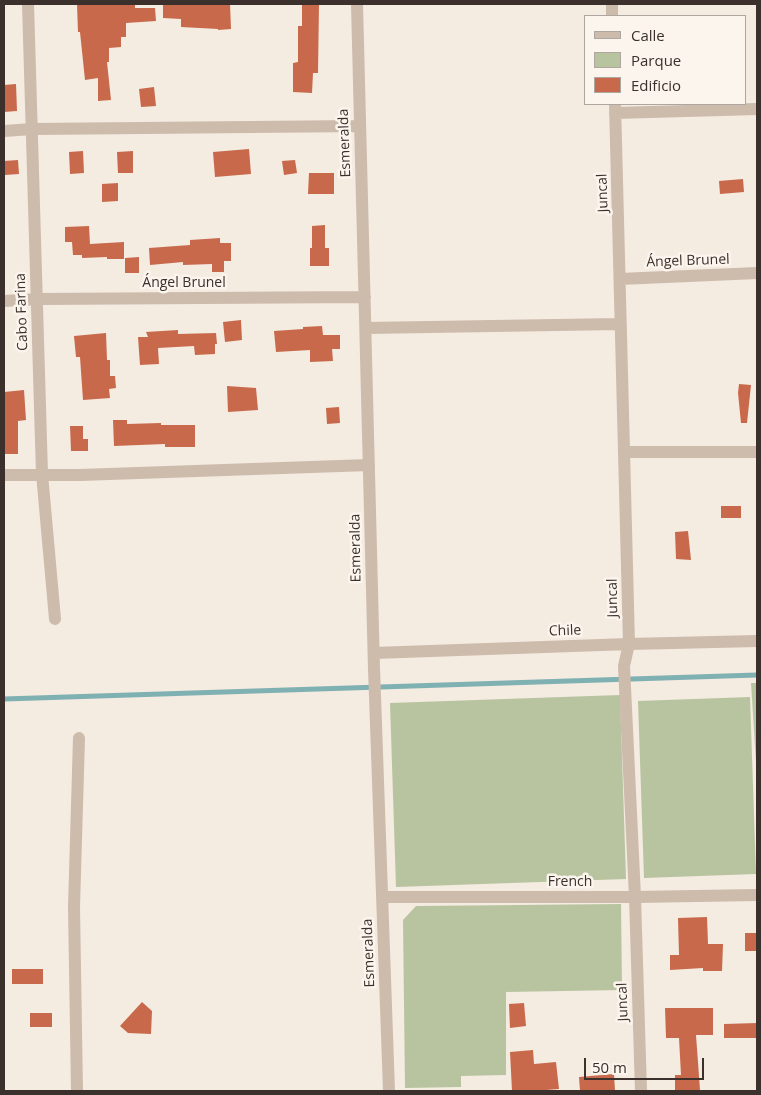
<!DOCTYPE html>
<meta charset="utf-8">
<style>
body{margin:0}
#map{position:relative;width:761px;height:1095px;overflow:hidden;background:#f4ebe1;font-family:"Open Sans",sans-serif}
canvas{display:block}
.frame{position:absolute;inset:0;border:5px solid #3b302b;pointer-events:none}
.legend{position:absolute;left:584px;top:15px;width:162px;height:90px;box-sizing:border-box;background:#fbf5ee;border:1px solid #aea6a0;margin:0;padding:6px 9px;list-style:none;font-size:15px;color:#3b302b}
.legend li{display:flex;align-items:center;gap:10px;height:25px}
.legend b{width:25px;border:1px solid #aea6a0}
.scale{position:absolute;left:584px;top:1058px;width:120px;height:22px;box-sizing:border-box;border:2px solid #3b302b;border-top:0;padding-left:6px;font-size:15px;line-height:18px;white-space:nowrap;color:#3b302b;-webkit-text-stroke:4px #fbf5ee;paint-order:stroke}
</style>
<div id="map">
<canvas width="761" height="1095"></canvas>
<div class="frame"></div>
<ul class="legend">
<li><b style="height:6px;background:#cdbbac"></b>Calle</li>
<li><b style="height:14px;background:#b8c4a0"></b>Parque</li>
<li><b style="height:14px;background:#c8694b"></b>Edificio</li>
</ul>
<div class="scale">50 m</div>
</div>
<script>
const ctx = document.querySelector('canvas').getContext('2d');
ctx.lineJoin = 'round';
function fillPath(path, color) { ctx.fillStyle = color; ctx.fill(path, 'evenodd'); }
const shape = rows => new Path2D(rows.map(r => 'M' + r).join(''));
function strokePath(path, color, width, dash) { ctx.strokeStyle = color; ctx.lineWidth = width; ctx.lineCap = dash ? 'butt' : 'round'; ctx.setLineDash(dash || []); ctx.stroke(path); }
function label(font, color, halo, rows, align = 'center') {
  ctx.font = font + ' "Open Sans",sans-serif'; ctx.lineWidth = 5; ctx.setLineDash([]); ctx.textBaseline = 'middle'; ctx.strokeStyle = halo; ctx.fillStyle = color; for (const [text, x, y, turn = 0] of rows) {
    ctx.save(); ctx.translate(x, y); ctx.rotate((+turn || 0) * Math.PI / 180); ctx.textAlign = isNaN(turn) ? turn : align; if (halo) ctx.strokeText(text, 0, 0); ctx.fillText(text, 0, 0); ctx.restore();
  }
}
const green = shape([
 [751,683,757,683,757,778],
 [620,695,626,879,396,887,390,703],
 [750,697,756,874,644,878,638,701],
 [621,904,622,990,506,992,506,1075,461,1076,461,1087,405,1088,403,920,416,906]
]);
const stream = shape([
 [4,699,757,675]
]);
const building = shape([
 [77,4,135,4,135,8,155,8,156,21,126,23,126,37,121,37,121,47,109,48,109,62,107,62,111,100,98,101,98,78,85,80,80,32,78,32],
 [163,4,230,4,231,29,218,30,218,29,181,27,181,19,163,18],
 [302,4,319,4,318,73,313,73,312,93,293,92,293,63,298,62,298,26,302,26],
 [16,84,17,111,4,112,4,85],
 [154,87,156,106,141,107,139,89],
 [249,149,251,174,215,177,213,152],
 [83,151,84,173,70,174,69,152],
 [133,151,133,173,118,173,117,152],
 [18,160,19,174,5,175,4,161],
 [295,160,297,173,284,175,282,161],
 [309,173,334,173,334,194,308,194],
 [743,179,744,192,720,194,719,181],
 [118,183,118,201,102,202,102,184],
 [325,225,325,248,329,248,329,266,310,266,310,248,312,248,312,226],
 [89,226,90,244,124,242,124,259,107,259,107,257,82,258,82,255,73,255,72,242,65,242,65,227],
 [220,238,220,243,231,243,231,261,224,261,224,272,212,272,212,264,183,265,183,262,150,265,149,248,190,245,190,240],
 [139,257,139,273,125,273,125,258],
 [241,320,242,340,225,342,223,322],
 [322,326,323,335,340,335,340,349,332,349,333,361,310,362,310,350,276,352,274,331,303,329,303,327],
 [178,330,178,334,216,333,217,344,215,344,215,354,195,355,194,346,158,348,159,364,140,365,138,337,148,337,146,332],
 [106,333,107,360,110,360,110,376,115,376,116,388,109,389,110,398,83,400,80,357,76,357,74,336],
 [739,384,751,385,747,423,741,423,738,393],
 [227,386,256,388,258,410,228,412],
 [24,390,26,420,18,421,18,454,4,454,4,392],
 [339,407,340,423,327,424,326,408],
 [113,420,127,420,127,424,161,423,161,425,195,425,195,447,165,447,165,444,114,446],
 [70,426,83,426,83,439,88,439,88,451,71,451],
 [721,506,741,506,741,518,721,518],
 [688,531,691,560,676,559,675,532],
 [707,917,708,944,723,944,722,971,703,971,703,968,670,970,670,955,679,955,678,918],
 [745,933,757,933,757,951,745,951],
 [12,969,43,969,43,984,12,984],
 [142,1002,152,1011,151,1034,128,1033,120,1026],
 [524,1003,526,1026,510,1028,509,1004],
 [665,1008,713,1008,713,1035,696,1035,700,1090,675,1091,675,1075,681,1075,679,1038,666,1038],
 [30,1013,52,1013,52,1027,30,1027],
 [757,1023,757,1038,724,1038,724,1024],
 [533,1050,534,1064,556,1062,559,1089,533,1091,512,1091,510,1052],
 [614,1074,615,1091,580,1091,579,1077]
]);
const minor = shape([
 [28,4,42,474,55,619],
 [357,4,374,668,389,1091],
 [612,4,612,16],
 [615,104,629,644,624,666,635,897,641,1091],
 [615,113,757,109],
 [4,131,32,129,360,126],
 [620,279,757,273],
 [4,301,37,299,365,297],
 [366,328,620,324],
 [625,452,757,452],
 [4,475,80,475,369,465],
 [374,653,629,644,757,641],
 [383,897,635,897,757,895],
 [77,1091,74,907,79,738]
]);
const streetNames = [
 ["Esmeralda",345,143,-92],
 ["Juncal",603,193,-92],
 ["Ángel Brunel",688,261,-2],
 ["Ángel Brunel",184,283],
 ["Cabo Farina",22,312,-92],
 ["Esmeralda",356,548,-91],
 ["Juncal",613,598,-91],
 ["Chile",565,631,-2],
 ["French",570,882],
 ["Esmeralda",369,953,-92],
 ["Juncal",623,1002,-92]
];
fillPath(green, '#b8c4a0');
strokePath(stream, '#7fb0b2', 5);
fillPath(building, '#c8694b');
strokePath(minor, '#cdbbac', 12);
label('14px', '#3b302b', '#fbf5ee', streetNames);
</script>
